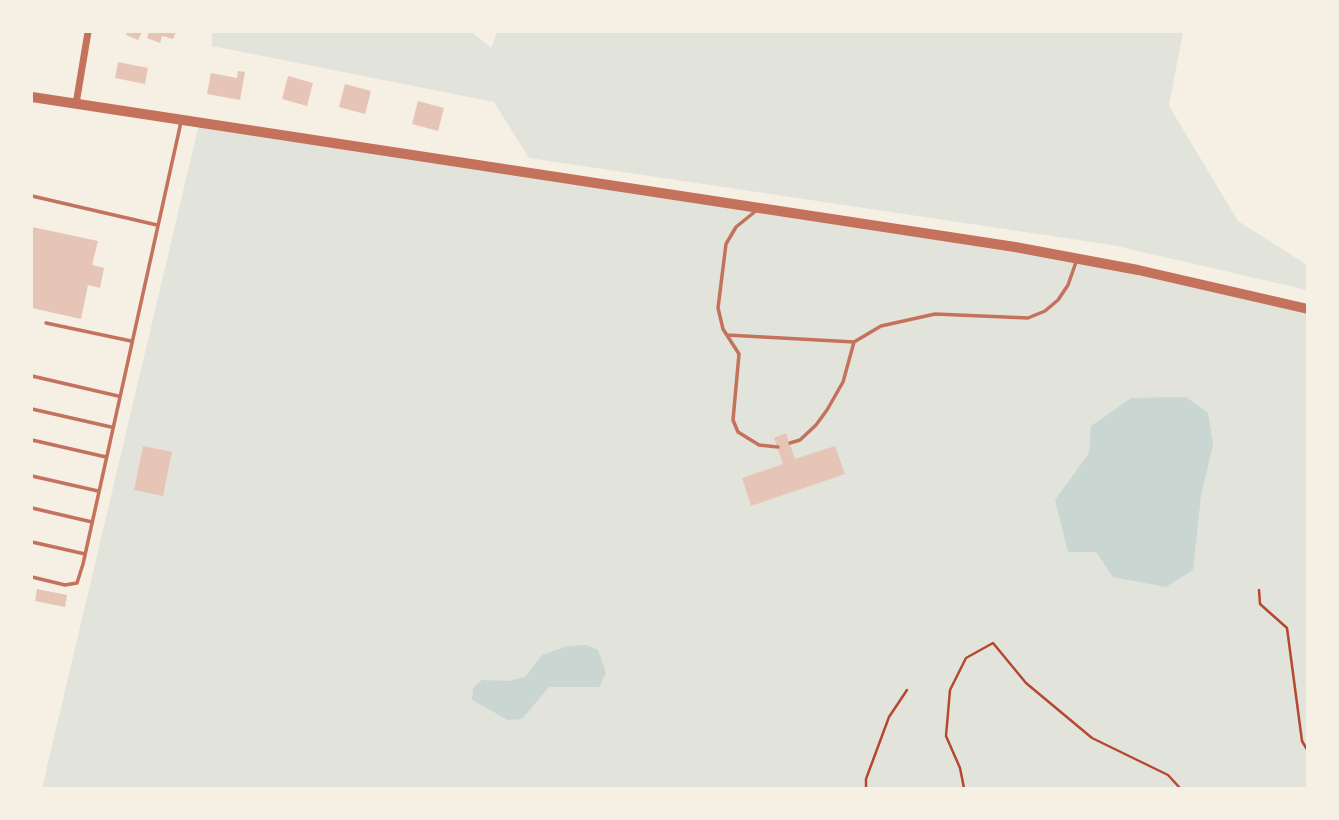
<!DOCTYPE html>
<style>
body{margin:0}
#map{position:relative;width:1339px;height:820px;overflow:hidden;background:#f6efe4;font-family:"Exo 2",sans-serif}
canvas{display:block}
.frame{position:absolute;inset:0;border:33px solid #f6efe4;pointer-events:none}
</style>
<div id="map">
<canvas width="1339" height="820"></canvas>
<div class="frame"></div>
</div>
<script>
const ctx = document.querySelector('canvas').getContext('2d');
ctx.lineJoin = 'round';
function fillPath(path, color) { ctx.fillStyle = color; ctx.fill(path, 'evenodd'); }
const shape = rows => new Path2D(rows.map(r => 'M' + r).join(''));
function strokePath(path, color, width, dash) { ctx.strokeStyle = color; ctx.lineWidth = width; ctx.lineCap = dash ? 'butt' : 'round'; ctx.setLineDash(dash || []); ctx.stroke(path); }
const green = shape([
 [212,32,472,32,491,48,497,32,1183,32,1169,106,1238,221,1307,265,1307,290,1112,245,529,158,494,102,212,46],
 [199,124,1015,247,1307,309,1307,788,42,788]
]);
const water = shape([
 [1186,397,1208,413,1213,444,1201,496,1193,570,1166,587,1113,577,1096,552,1068,552,1055,500,1089,453,1091,426,1131,398],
 [587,645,598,650,606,673,599,687,549,687,522,719,508,720,472,700,473,688,482,680,509,681,525,677,542,655,568,646]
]);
const building = shape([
 [127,32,142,32,138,40,126,35],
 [149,32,176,32,173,39,162,36,160,43,147,38],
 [118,62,148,68,145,84,115,78],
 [238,71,245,72,240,100,207,94,211,73,237,78],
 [288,76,313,83,307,106,282,99],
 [345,84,371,91,365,114,339,107],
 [418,101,444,108,438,131,412,124],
 [32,227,98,241,92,265,104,268,100,288,88,285,81,319,32,308],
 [786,433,795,459,835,446,845,474,751,506,742,478,783,464,774,438],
 [143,446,172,452,163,496,134,490],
 [37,589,67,595,65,607,35,601]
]);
const path = shape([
 [1259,590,1260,604,1287,628,1302,741,1308,751],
 [866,788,866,779,889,717,907,690],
 [964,788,960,768,946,736,950,690,966,658,993,643,1026,683,1092,738,1168,775,1180,788]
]);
const service = shape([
 [32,196,157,225],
 [757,210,736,227,726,244,718,308,723,329,739,354,733,420,738,432,759,445,778,447],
 [46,323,131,341],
 [727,335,854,342],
 [32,376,118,396],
 [32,409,111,427],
 [32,440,106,457],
 [790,443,800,440,816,425,827,410,843,382,854,342,881,326,935,314,1028,318,1045,311,1058,300,1068,285,1076,262],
 [32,476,98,491],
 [32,508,92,522],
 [32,542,85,554],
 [32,577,65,585,77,583,83,564,181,122]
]);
const minor = shape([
 [76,104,88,32]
]);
const tertiary = shape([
 [32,97,1015,247,1138,270,1308,309]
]);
fillPath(green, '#e2e4dc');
fillPath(water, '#c9d6d2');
fillPath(building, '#e6c5b7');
strokePath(path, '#b5482f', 2.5);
strokePath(service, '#c5725c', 3.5);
strokePath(minor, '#c5725c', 7);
strokePath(tertiary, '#c5725c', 10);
</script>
